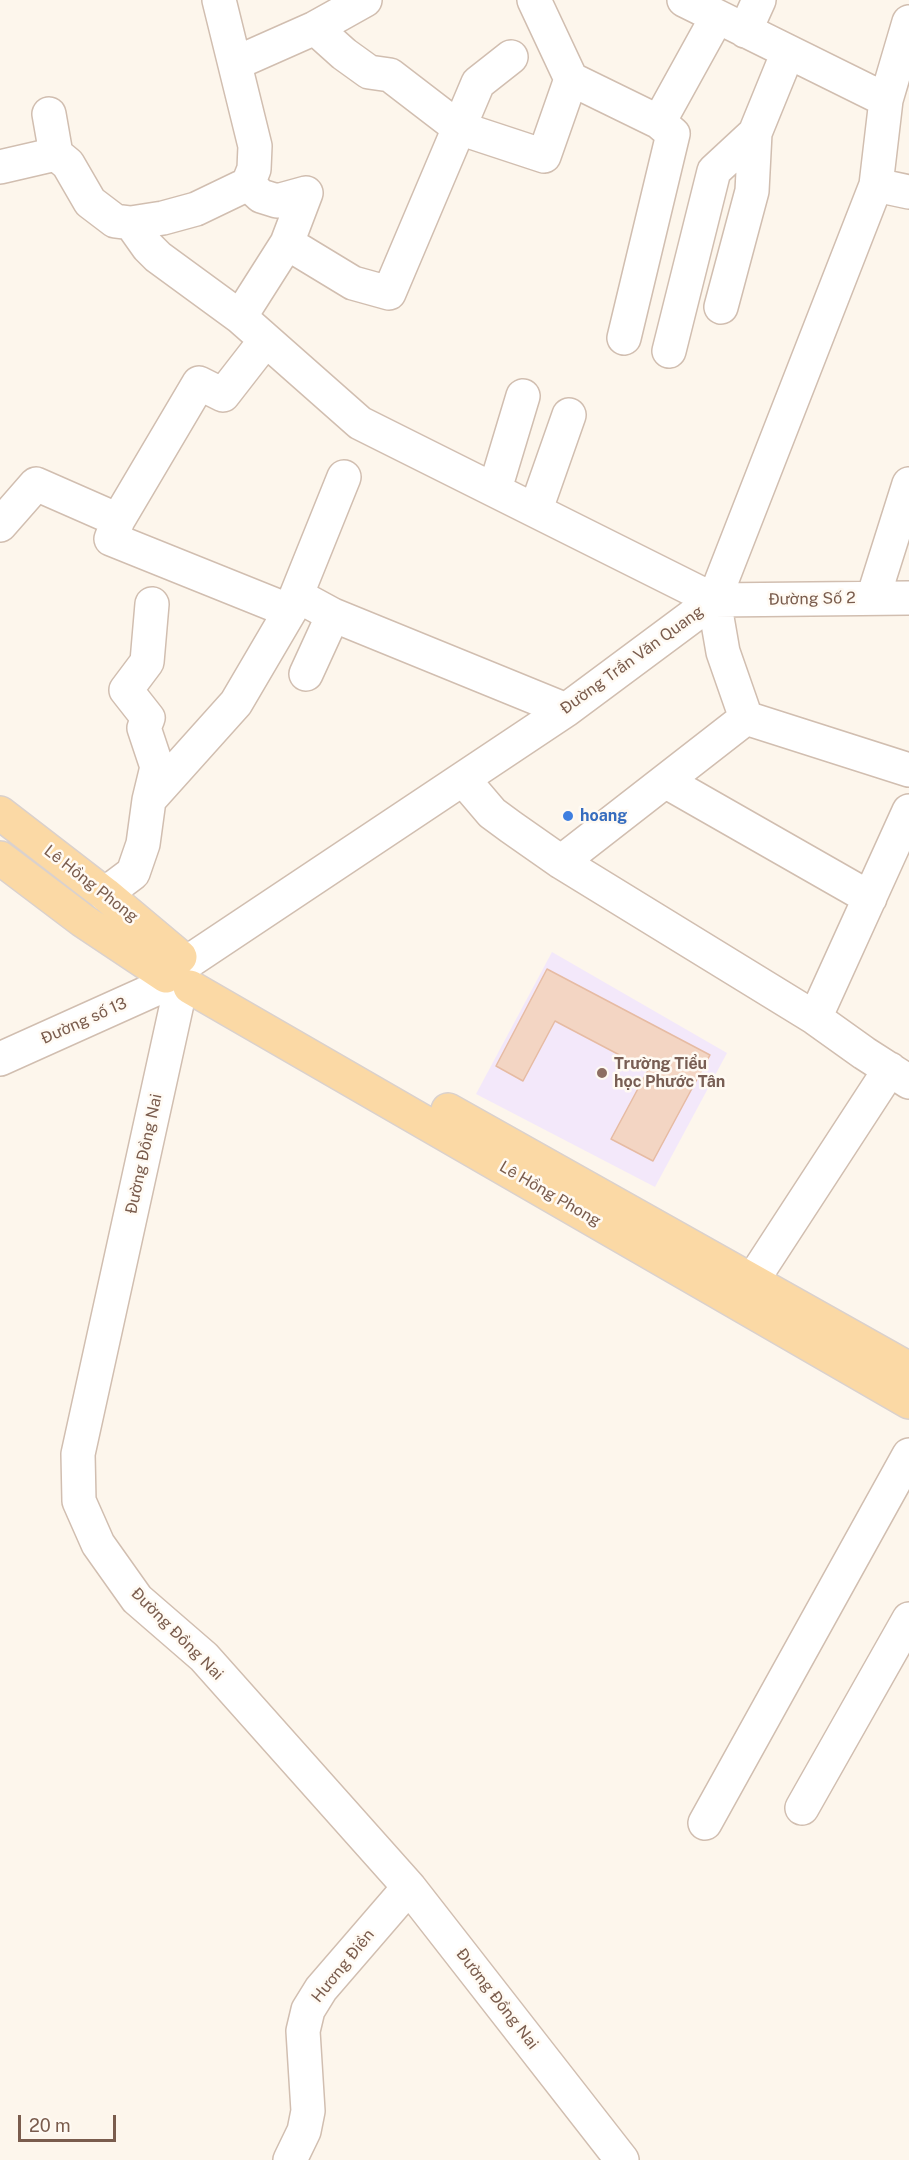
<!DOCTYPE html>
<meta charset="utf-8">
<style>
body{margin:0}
#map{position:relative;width:909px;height:2160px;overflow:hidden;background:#fdf6ec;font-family:"Public Sans",sans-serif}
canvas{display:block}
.scale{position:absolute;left:18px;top:2115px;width:98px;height:27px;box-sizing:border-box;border:3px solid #7a5c4d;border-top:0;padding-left:8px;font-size:18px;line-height:21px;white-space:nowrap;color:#7a5c4d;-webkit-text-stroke:4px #fffaf3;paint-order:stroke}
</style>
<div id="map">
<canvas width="909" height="2160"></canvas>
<div class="scale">20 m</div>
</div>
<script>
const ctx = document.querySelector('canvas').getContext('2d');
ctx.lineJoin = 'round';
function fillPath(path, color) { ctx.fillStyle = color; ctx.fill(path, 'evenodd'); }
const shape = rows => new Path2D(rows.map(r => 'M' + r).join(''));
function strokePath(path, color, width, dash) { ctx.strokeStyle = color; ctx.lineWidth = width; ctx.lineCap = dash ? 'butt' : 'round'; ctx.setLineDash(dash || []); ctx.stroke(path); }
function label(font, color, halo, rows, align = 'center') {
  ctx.font = font + ' "Public Sans",sans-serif'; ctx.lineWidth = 5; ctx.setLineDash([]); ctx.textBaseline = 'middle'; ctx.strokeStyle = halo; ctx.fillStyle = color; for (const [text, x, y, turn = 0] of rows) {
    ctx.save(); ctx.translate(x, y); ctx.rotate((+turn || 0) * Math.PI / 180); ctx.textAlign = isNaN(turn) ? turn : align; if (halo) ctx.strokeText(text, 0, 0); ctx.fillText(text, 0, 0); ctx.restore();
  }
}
const education = shape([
 [552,952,727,1053,655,1187,476,1094]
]);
const building = shape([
 [547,969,710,1055,653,1161,611,1139,648,1070,555,1021,523,1081,496,1066,547,969]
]);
const minor = shape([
 [684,0,886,100],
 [315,28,344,54,369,72,390,75,459,128,544,156,571,79,534,0],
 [745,31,759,0],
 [236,63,315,28,365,0],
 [571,79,659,122,673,134,624,338],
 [49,114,56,154],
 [659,122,717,17],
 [0,167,56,154,68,164,90,202,115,221,131,223,163,218,196,209,248,184,254,169,255,146,219,0],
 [248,184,261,196,277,201,306,193],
 [876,185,909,192],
 [131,223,148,247,158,257,240,317,360,423,714,600,909,598],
 [287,243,353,283,389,293,478,83,511,57],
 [721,307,752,191,755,133],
 [240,317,287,243,306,193],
 [265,341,223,395,199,383,118,520,111,539,290,611],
 [669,351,714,171,755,133,788,52],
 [495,489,523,396],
 [536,509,569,415],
 [0,525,36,484,118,520],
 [298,596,333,615,566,710],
 [873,598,909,484],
 [714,600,723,652,746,718],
 [306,674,333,615],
 [463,779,492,813,511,827,561,862,815,1018,864,1053,909,1082],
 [665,781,870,898],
 [149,800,157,767,144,728,148,718,126,690,147,662,152,604],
 [561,862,746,718,909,770],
 [105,894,133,873,143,844,149,800,236,703,290,611,344,477],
 [191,960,566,710,714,600,876,185,886,100,909,22],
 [180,990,78,1454,79,1501,98,1544,137,1599,204,1657,409,1887,622,2160],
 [815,1018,909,811],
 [0,1059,169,983],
 [752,1281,890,1069],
 [802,1808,909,1619],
 [705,1823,909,1455],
 [290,2160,304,2131,308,2111,303,2031,308,2010,321,1989,409,1887]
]);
const major = shape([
 [0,813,105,894,180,957],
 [0,858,82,920,166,976],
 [190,987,909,1402],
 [448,1110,909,1369]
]);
const markers = [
 [568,816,6,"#3f7fe0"],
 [602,1073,6,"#8d6e63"]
];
const streetNames = [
 ["Đường Số 2",812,599,-1],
 ["Đường Trần Văn Quang",632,660,-36],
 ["Lê Hồng Phong",91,884,38],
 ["Đường số 13",84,1021,-24],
 ["Đường Đồng Nai",144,1154,-78],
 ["Lê Hồng Phong",550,1194,30],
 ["Đường Đồng Nai",177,1634,45],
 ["Hương Điền",343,1966,-51],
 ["Đường Đồng Nai",497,1999,52]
];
const shopNames = [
 ["hoang",580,816]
];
const educationNames = [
 ["Trường Tiểu",614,1064],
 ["học Phước Tân",614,1082]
];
fillPath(education, '#f3e8fa');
fillPath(building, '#f3d5c3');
strokePath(building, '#e6bba3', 1.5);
strokePath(minor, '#d1beb0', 36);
strokePath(major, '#dad1cd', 36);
strokePath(minor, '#fff', 33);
strokePath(major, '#fbd9a5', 33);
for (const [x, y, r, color] of markers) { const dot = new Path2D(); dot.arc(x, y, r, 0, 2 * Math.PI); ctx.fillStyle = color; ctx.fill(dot); strokePath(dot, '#fffaf3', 2); }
label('16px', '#7a5c4d', '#fffaf3', streetNames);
label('bold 16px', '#366cbe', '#fffaf3', shopNames, 'left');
label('bold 16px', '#785e54', '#fffaf3', educationNames, 'left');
</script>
